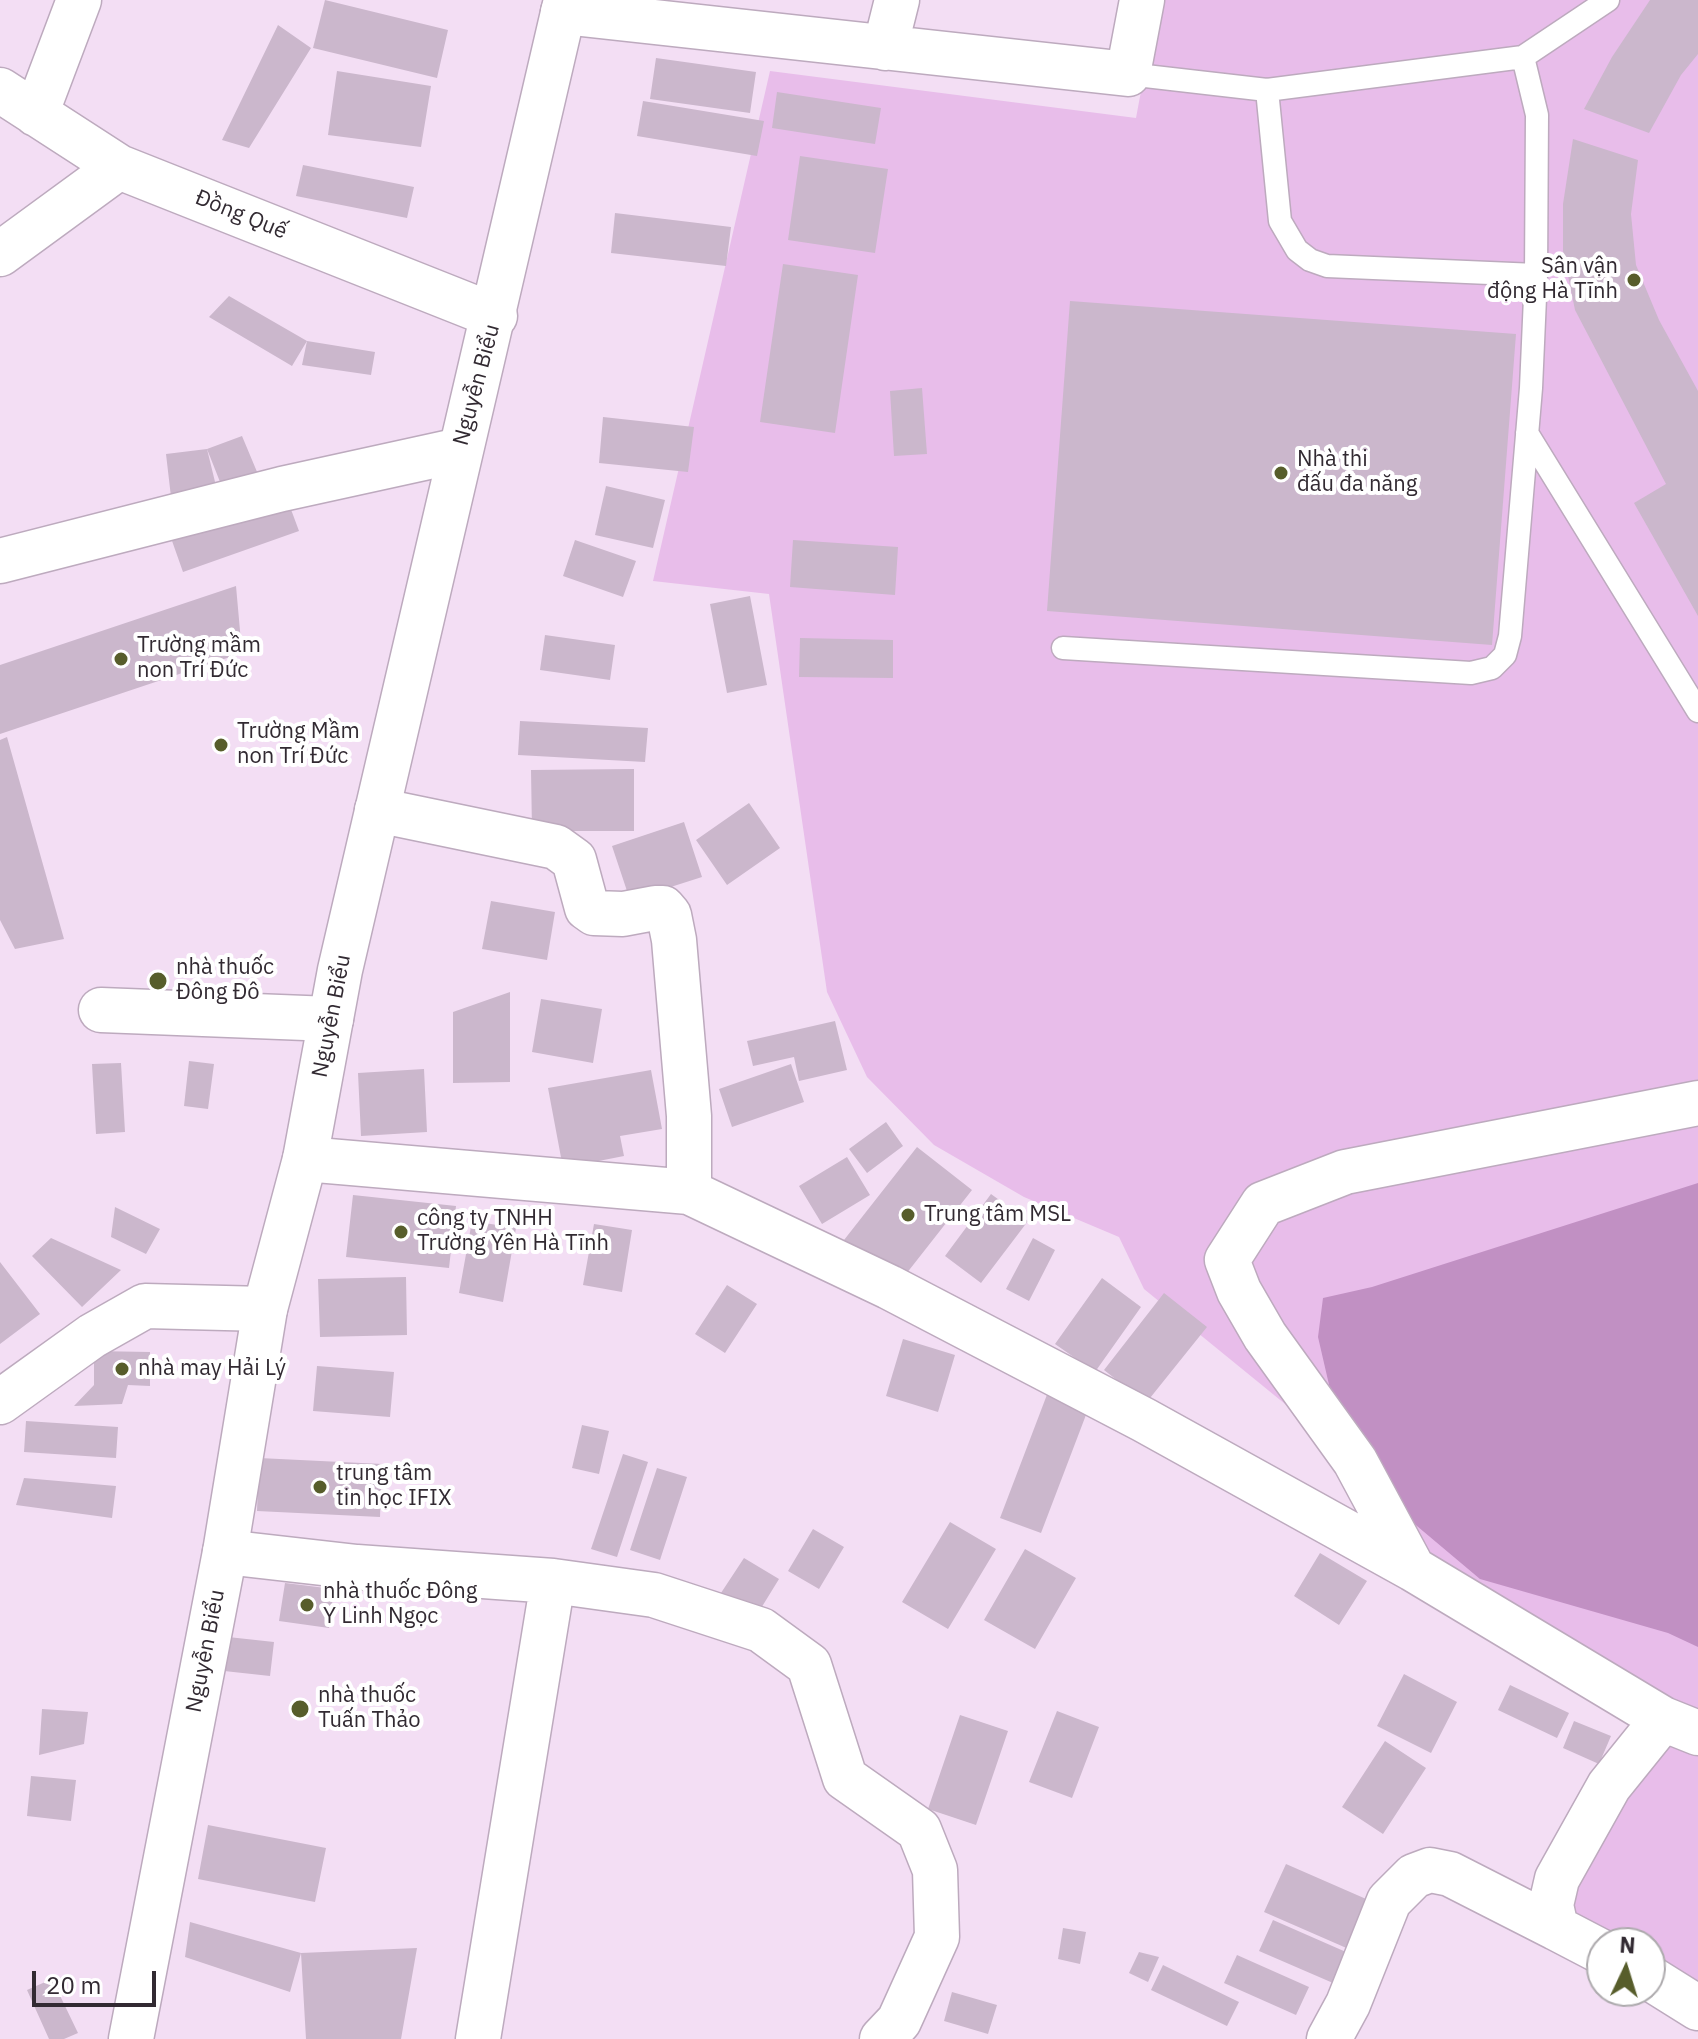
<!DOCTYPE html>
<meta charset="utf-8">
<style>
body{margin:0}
#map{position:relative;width:1698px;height:2039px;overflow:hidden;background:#f3def4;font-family:"IBM Plex Sans",sans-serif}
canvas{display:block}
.north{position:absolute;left:1586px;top:1927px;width:80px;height:80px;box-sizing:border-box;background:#fff;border:2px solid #adaaad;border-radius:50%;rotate:4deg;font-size:22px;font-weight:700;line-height:32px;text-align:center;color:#322a32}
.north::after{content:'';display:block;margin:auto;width:28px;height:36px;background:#575d2b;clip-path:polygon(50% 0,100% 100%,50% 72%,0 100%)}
.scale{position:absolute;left:32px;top:1971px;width:124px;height:36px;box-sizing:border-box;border:4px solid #322a32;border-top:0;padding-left:10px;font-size:24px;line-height:28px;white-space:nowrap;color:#322a32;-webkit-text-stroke:6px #fff;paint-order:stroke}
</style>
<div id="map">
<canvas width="1698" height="2039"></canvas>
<div class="north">N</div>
<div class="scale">20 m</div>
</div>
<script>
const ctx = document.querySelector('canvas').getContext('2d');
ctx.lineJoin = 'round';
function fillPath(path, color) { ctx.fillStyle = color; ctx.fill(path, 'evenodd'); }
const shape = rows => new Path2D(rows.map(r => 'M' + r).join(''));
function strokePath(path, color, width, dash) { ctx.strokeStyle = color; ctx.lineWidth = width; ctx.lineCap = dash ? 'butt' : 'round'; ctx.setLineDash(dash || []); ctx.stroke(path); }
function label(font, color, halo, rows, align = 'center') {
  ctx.font = font + ' "IBM Plex Sans",sans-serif'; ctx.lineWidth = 8; ctx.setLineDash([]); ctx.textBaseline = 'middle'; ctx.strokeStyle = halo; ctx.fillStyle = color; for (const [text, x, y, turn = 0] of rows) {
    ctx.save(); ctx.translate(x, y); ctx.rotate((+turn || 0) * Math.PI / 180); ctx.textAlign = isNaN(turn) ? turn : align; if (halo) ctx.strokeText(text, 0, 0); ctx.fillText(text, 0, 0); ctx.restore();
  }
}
const green = shape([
 [1158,0,1698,0,1698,1986,1650,1966,1650,1943,1602,1943,1551,1924,1682,1708,1437,1583,1328,1439,1144,1289,1119,1237,1024,1197,934,1145,867,1077,827,992,769,594,653,581,770,71,1136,118]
]);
const water = shape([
 [1698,1183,1698,1647,1668,1633,1480,1579,1392,1505,1333,1402,1318,1337,1323,1298,1372,1287]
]);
const building = shape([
 [325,0,448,30,437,78,313,48],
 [1650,0,1698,0,1698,54,1681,75,1649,133,1584,109,1612,57],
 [278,25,311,48,249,148,222,140],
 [656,58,756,72,750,113,650,99],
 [337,71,431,86,421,147,328,135],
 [777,92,881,108,875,144,772,128],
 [643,101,764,121,757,156,637,136],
 [1573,139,1638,160,1631,214,1636,265,1659,320,1698,391,1698,616,1634,503,1666,484,1575,310,1563,251,1563,204],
 [800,156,888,169,875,253,788,240],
 [303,165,414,187,407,218,296,196],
 [615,213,731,227,726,266,611,253],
 [783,264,858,275,835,433,760,422],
 [229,296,307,341,292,366,209,317],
 [1070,301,1516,334,1492,645,1047,611],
 [307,341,375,352,371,375,302,365],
 [922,388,927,454,894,456,890,391],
 [603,417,694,427,688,472,599,463],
 [242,436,260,479,224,492,207,449],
 [207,449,217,490,171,497,166,454],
 [606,486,665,500,653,548,595,535],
 [286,496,299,531,183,572,171,538],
 [575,540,636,561,623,597,563,576],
 [793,540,898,547,895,595,790,587],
 [236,586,242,653,0,734,0,665],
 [750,596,767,685,727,693,710,604],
 [545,635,615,645,610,680,540,670],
 [800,638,893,640,893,678,799,677],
 [520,721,648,728,645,762,518,755],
 [7,737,64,939,15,949,0,920,0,740],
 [634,769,634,831,532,831,531,770],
 [749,803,780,848,727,885,696,840],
 [684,822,702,877,630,900,612,846],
 [491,901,555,912,547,960,482,949],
 [510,992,510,1082,453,1083,453,1012],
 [541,999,602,1009,593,1063,532,1052],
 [835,1021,847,1070,799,1081,794,1057,753,1066,747,1041],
 [189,1061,214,1064,208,1109,184,1106],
 [121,1063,125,1132,96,1134,92,1064],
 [791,1064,804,1102,732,1127,719,1089],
 [424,1069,427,1132,361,1136,358,1073],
 [651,1070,662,1129,620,1136,624,1156,563,1168,548,1088],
 [886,1122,903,1146,867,1173,849,1149],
 [917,1147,972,1190,899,1283,844,1240],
 [847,1157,870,1195,822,1224,799,1186],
 [991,1194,1028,1221,981,1283,945,1256],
 [353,1195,456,1206,449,1268,346,1257],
 [115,1207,160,1229,146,1254,111,1237],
 [472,1221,516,1228,503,1302,459,1293],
 [594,1224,632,1230,622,1292,583,1285],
 [51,1238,121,1270,82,1307,32,1256],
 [1033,1238,1055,1250,1029,1301,1006,1289],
 [0,1262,40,1314,0,1344],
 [406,1277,407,1335,320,1337,318,1279],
 [1102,1278,1141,1307,1095,1372,1055,1344],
 [727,1285,757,1304,725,1353,695,1334],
 [1164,1293,1207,1327,1146,1403,1104,1370],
 [903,1339,955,1355,938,1412,886,1396],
 [94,1351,150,1352,150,1386,128,1385,122,1404,74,1406,94,1385],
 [317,1366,394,1372,390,1417,313,1411],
 [1048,1392,1089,1407,1041,1533,1000,1518],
 [26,1421,118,1427,116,1458,24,1452],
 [582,1425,609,1431,599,1474,572,1468],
 [623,1454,648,1462,617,1557,591,1549],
 [259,1458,382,1464,380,1517,257,1511],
 [657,1468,687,1477,660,1560,630,1550],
 [24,1478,116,1486,112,1518,16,1505],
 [950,1522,996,1549,948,1629,902,1602],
 [813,1529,844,1547,819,1589,788,1571],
 [1025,1549,1076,1578,1035,1649,984,1620],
 [1320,1553,1367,1581,1339,1625,1294,1596],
 [744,1558,779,1579,755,1618,719,1596],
 [285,1583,334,1589,329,1628,279,1621],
 [219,1636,274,1642,270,1676,215,1670],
 [1404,1674,1457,1702,1431,1753,1377,1726],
 [1510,1685,1569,1713,1557,1738,1498,1710],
 [42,1709,88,1712,84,1744,39,1755],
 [1057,1711,1099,1727,1072,1798,1029,1782],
 [960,1715,1008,1731,976,1825,928,1809],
 [1574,1721,1611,1736,1599,1764,1563,1748],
 [1385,1741,1426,1768,1383,1834,1342,1807],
 [31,1776,76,1780,71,1821,27,1816],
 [208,1825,326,1848,315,1902,198,1879],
 [1286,1864,1373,1902,1351,1950,1264,1912],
 [1273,1920,1346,1952,1333,1983,1259,1951],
 [190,1922,301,1953,290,1992,185,1957],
 [1063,1928,1086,1932,1080,1964,1058,1959],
 [417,1948,401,2039,306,2039,301,1953],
 [1139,1952,1159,1957,1148,1982,1129,1973],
 [1237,1955,1309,1987,1296,2015,1224,1983],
 [1163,1965,1239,2002,1227,2026,1151,1990],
 [52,1979,78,2033,64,2039,49,2039,27,1990],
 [952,1992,997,2005,988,2034,944,2021]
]);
const service = shape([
 [1128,74,1267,90,1523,57,1608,0],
 [1267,90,1280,221,1297,250,1310,260,1327,266,1536,275],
 [1527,433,1698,711],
 [1063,648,1471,673,1492,668,1505,655,1510,636,1531,388,1536,275,1537,115,1523,57]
]);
const minor = shape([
 [563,12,1128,74,1142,0],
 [885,48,897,0],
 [0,90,119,167,495,316],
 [36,114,79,0],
 [0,254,119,167],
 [0,561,282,489,460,450],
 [377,810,556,847,574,860,587,908,594,913,623,914,655,908,663,908,669,915,674,940,689,1116,689,1192],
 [101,1010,331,1019],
 [305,1159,689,1192,889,1287,1144,1420,1413,1569,1663,1719,1698,1733],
 [0,1402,92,1336,145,1306,265,1309],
 [225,1552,357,1567,553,1581,654,1595,761,1630,809,1665,845,1778,919,1830,935,1870,937,1937,899,2021,882,2039],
 [1413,1569,1355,1461,1265,1336,1239,1291,1227,1260,1263,1204,1345,1172,1698,1103],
 [1602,1952,1556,1928,1551,1905,1557,1879,1609,1786,1663,1719],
 [1650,1978,1698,2008],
 [478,2039,553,1581],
 [1329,2039,1348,2004,1389,1901,1414,1876,1430,1870,1450,1874,1556,1928]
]);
const tertiary = shape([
 [131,2039,225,1552,265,1309,305,1159,340,970,566,0]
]);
const markers = [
 [1634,280,8,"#575d2b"],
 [1281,473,8,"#575d2b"],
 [121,659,8,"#575d2b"],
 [221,745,8,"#575d2b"],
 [158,981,10,"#575d2b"],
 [908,1215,8,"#575d2b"],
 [401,1232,8,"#575d2b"],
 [122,1369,8,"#575d2b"],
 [320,1487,8,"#575d2b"],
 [307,1605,8,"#575d2b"],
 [300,1709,10,"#575d2b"]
];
const streetNames = [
 ["Đồng Quế",241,215,22],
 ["Nguyễn Biểu",477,385,-75],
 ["Nguyễn Biểu",332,1016,-79],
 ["Nguyễn Biểu",206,1651,-79]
];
const poiNames = [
 ["Sân vận",1618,267,"right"],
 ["động Hà Tĩnh",1618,292,"right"],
 ["Nhà thi",1297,460],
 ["đấu đa năng",1297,485],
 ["Trường mầm",137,646],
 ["non Trí Đức",137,671],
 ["Trường Mầm",237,732],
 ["non Trí Đức",237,757],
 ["nhà thuốc",176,968],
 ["Đông Đô",176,993],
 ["Trung tâm MSL",924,1215],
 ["công ty TNHH",417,1219],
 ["Trường Yên Hà Tĩnh",417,1244],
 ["nhà may Hải Lý",138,1369],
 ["trung tâm",336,1474],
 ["tin học IFIX",336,1499],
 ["nhà thuốc Đông",323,1592],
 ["Y Linh Ngọc",323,1617],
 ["nhà thuốc",318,1696],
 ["Tuấn Thảo",318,1721]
];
fillPath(green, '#e8bdea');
fillPath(water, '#c190c3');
fillPath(building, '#cbb7cc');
strokePath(service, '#bdaabe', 25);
strokePath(minor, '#bdaabe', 47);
strokePath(tertiary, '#bdaabe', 47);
strokePath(service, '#fff', 22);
strokePath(minor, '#fff', 44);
strokePath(tertiary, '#fff', 44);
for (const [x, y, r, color] of markers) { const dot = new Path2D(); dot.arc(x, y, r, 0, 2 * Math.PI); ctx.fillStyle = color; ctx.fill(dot); strokePath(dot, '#fff', 3); }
label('22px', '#322a32', '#fff', streetNames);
label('22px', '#322a32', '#fff', poiNames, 'left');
</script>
